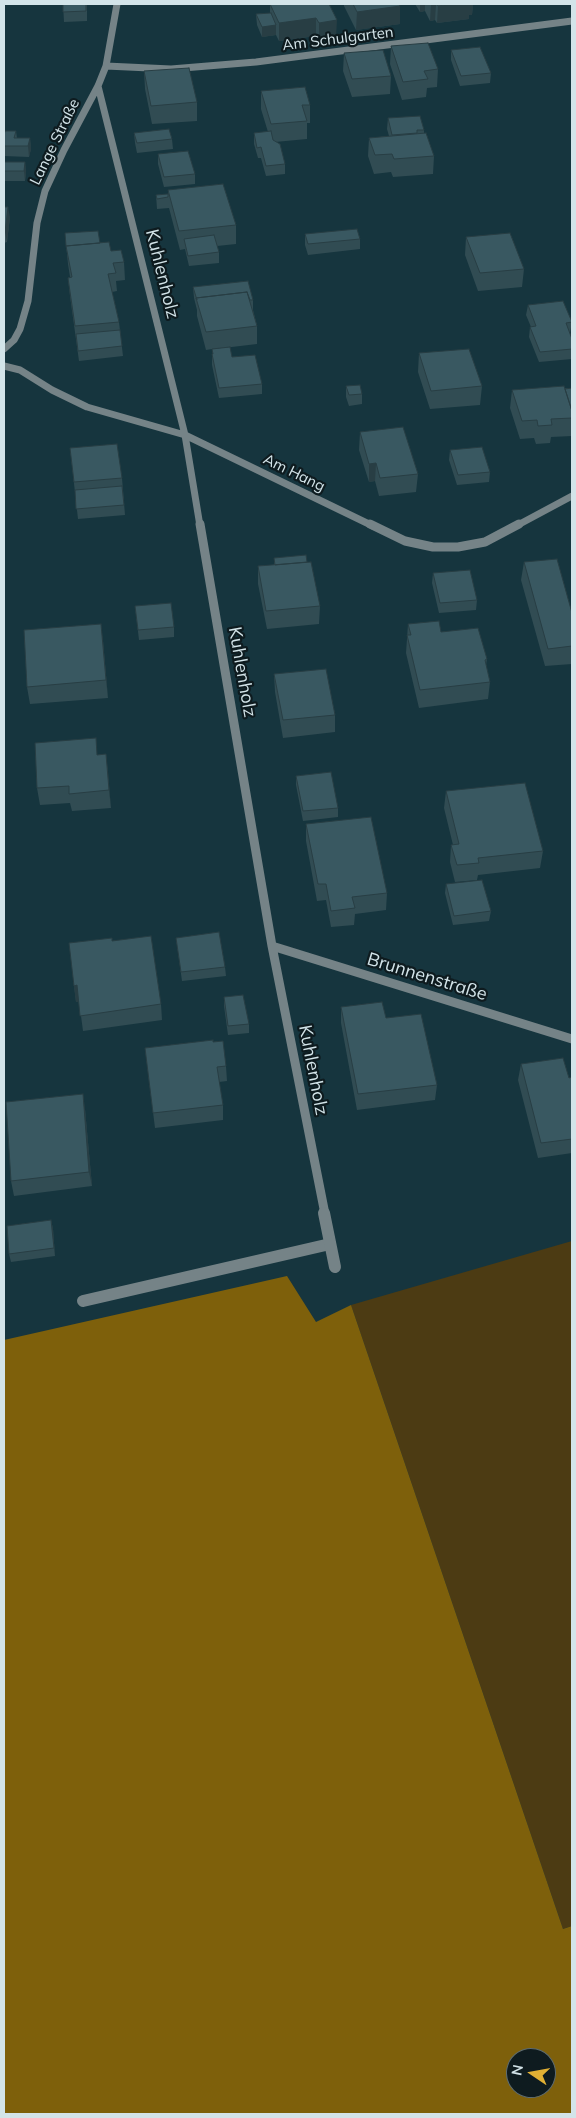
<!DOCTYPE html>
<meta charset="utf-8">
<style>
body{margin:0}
#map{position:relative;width:576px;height:2118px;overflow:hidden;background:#16353e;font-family:Mulish,sans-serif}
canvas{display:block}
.frame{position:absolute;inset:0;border:5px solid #d3e4e9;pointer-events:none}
.north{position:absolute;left:506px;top:2048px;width:50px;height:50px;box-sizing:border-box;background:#0e1b1f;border:1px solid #5d6b70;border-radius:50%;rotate:282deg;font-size:14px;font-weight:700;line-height:20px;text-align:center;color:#d3e4e9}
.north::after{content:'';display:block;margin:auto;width:18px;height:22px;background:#e0b034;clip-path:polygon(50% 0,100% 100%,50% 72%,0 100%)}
</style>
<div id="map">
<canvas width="576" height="2118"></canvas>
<div class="frame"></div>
<div class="north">N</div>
</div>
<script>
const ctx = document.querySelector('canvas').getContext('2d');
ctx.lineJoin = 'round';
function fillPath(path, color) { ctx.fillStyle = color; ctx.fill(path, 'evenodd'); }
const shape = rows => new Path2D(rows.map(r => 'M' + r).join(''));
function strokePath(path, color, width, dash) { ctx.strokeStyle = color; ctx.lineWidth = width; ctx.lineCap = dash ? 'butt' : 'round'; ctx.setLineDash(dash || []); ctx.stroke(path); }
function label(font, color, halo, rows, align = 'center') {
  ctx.font = font + ' Mulish,sans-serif'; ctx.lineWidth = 4.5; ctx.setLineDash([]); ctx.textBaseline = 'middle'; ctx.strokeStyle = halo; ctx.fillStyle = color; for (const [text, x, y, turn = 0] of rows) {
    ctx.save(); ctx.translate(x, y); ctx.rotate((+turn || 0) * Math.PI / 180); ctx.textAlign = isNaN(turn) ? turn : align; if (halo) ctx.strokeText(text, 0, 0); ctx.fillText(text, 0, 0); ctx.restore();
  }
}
const green = shape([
 [572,1241,572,1926,563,1929,351,1305]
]);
const forest = shape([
 [287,1276,316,1322,351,1305,563,1929,572,1926,572,2114,4,2114,4,1340],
 [516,2058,546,2058,546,2088,516,2088]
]);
const service = shape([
 [83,1301,330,1244]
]);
const minorFar2 = shape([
 [106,66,171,69,256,62,572,21],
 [98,86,185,435,200,526],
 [4,349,14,340,20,329,28,301,37,223,45,191,64,150,98,86,106,66,117,4],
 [4,366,20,370,52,390,87,407,185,435,373,526],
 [516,526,572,496]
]);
const minorFar1 = shape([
 [200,524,272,946,325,1214],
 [370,524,405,541,433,547,458,547,485,542,519,524],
 [272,946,572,1039]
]);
const minor = shape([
 [324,1213,335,1267]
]);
const wall = shape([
 [63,4,87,4,87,21,64,22],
 [270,4,329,4,336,38,319,41,316,36,279,41,276,35,262,37,257,25,256,14,270,13],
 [344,4,399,4,400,6,400,24,356,30,344,6],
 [415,4,473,4,472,15,469,15,469,19,437,23,435,20,430,21,425,11,420,12],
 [391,46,438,69,437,87,427,88,426,97,402,100,390,64],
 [451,50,491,73,490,83,460,86,451,60],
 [344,53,391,76,390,94,352,97,343,71],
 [144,71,197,102,197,121,152,124,145,89],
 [261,91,310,105,310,123,307,123,307,139,275,142,285,164,285,174,266,176,261,158,258,158,254,144,254,133,268,132,261,109],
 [572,105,572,119,571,114],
 [388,118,424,130,424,133,434,156,433,174,393,177,391,172,374,174,368,156,369,138,389,136,387,129],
 [16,131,17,138,30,138,31,149,29,157,4,156,4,135],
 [134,133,172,139,173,149,137,153,135,143],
 [158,154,195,174,195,184,164,187,158,164],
 [4,162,25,162,26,172,25,181,4,181],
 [168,190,236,225,236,244,217,246,219,252,219,263,189,266,185,249,180,250,169,208,157,209,156,195,168,194],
 [4,207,10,217,7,242,4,243],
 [65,233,100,243,124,262,125,280,116,281,117,291,112,292,119,322,123,356,79,361,70,296,68,278,70,277,68,264],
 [305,234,360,239,360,249,308,255,305,245],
 [466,237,524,269,522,287,478,291,465,255],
 [193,287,253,300,253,310,257,326,257,344,215,349,232,357,262,384,262,394,219,398,212,365,212,354,213,354,212,349,206,350,197,316,197,310,194,298],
 [528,305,572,322,570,333,572,339,572,359,539,362,529,337,530,327,531,327,526,315],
 [419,353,482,386,480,405,430,409,418,372],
 [346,386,362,394,362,404,349,406,346,397],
 [572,388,572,436,551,437,550,443,536,444,534,438,520,439,510,408,512,390],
 [360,432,418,474,416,492,379,496,375,481,369,482,359,450],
 [70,448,122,478,125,515,78,519],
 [450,450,490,472,489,482,457,485,449,460],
 [274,558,307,562,320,606,319,624,267,629,258,584,258,566,274,565],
 [524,562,572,613,572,664,545,666,521,580],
 [433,573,477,600,476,610,439,613,432,583],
 [135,606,174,627,174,637,139,640],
 [408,624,441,632,487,659,486,665,490,682,488,699,419,708,406,653],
 [103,641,108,698,30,704,27,687],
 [274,674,335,715,335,732,283,738,275,692],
 [106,754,111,808,72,811,70,803,40,805,37,788,98,755],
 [296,776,338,808,338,817,303,821,296,785],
 [446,791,543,851,540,868,478,875,477,880,455,882,450,862,451,845,453,845,444,808],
 [306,824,387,893,386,910,355,914,354,925,331,927,326,900,317,901,306,841],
 [446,884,491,911,489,921,453,925,445,893],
 [176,938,225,967,226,976,182,981],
 [112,941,161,1004,162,1020,83,1031,79,1001,76,1002,74,986],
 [224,997,249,1024,249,1033,228,1035,224,1006],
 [341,1007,386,1018,437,1085,435,1100,357,1110,341,1023],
 [213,1042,226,1066,227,1081,219,1082,223,1105,223,1120,155,1128,145,1048],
 [521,1064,569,1078,572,1077,572,1153,538,1158,518,1080],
 [85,1109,92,1186,14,1196,11,1181],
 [51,1220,53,1229,55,1256,11,1262,9,1254]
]);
const shadedWall = shape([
 [420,4,425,4,425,11,420,12],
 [431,4,436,4,435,20,430,21],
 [451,4,473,4,472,15,469,15,469,19,437,23,438,6],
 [400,6,400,24,356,30,357,12],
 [316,18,316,36,279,41,279,23],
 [337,20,336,38,319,41,319,23],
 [276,25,276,35,262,37,262,27],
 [30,138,31,149,29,157,28,146],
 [25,162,26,172,25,181,24,171],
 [8,207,10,217,7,242,5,232],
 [376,463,375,481,369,482,369,464],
 [101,624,103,641,108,698,106,680],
 [106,754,108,771,111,808,109,790],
 [77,985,80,1001,76,1002,74,986],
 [83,1094,85,1109,92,1186,89,1172],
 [51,1220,53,1229,55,1256,54,1248]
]);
const building = shape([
 [63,4,86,4,86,11,63,12,63,4],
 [270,4,329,4,337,20,319,23,316,18,279,23,270,4],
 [353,4,399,4,400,6,357,12,353,4],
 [437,4,451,4,438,6,437,4],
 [271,13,276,25,262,27,256,14,271,13],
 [428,43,438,69,424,71,428,79,403,82,391,46,428,43],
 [480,47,491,73,461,76,451,50,480,47],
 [383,50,391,76,352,79,344,53,383,50],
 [189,68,197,102,151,106,144,71,189,68],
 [305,87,310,105,302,105,307,121,271,124,261,91,305,87],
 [420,116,424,130,417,130,417,133,392,135,388,118,420,116],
 [169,129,172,139,137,143,134,133,169,129],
 [5,131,16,131,14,138,30,138,28,146,4,146,4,135,5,131],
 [271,131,273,140,280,144,285,164,266,166,261,147,257,148,254,133,271,131],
 [426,133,434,156,394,159,392,154,375,155,369,138,426,133],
 [188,151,195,174,164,177,158,154,188,151],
 [4,162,25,162,24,171,4,171,4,162],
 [223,184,236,225,179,231,168,190,223,184],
 [168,194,168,197,157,199,156,195,168,194],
 [4,207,8,207,5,232,4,232,4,207],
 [357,229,360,239,308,244,305,234,357,229],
 [98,231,100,243,66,246,65,233,98,231],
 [510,233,524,269,480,273,466,237,510,233],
 [214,235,219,252,188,256,184,239,214,235],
 [109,242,111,251,121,250,124,262,113,263,116,273,108,274,119,322,75,326,68,278,72,277,66,246,109,242],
 [248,281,253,300,250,300,247,292,196,298,197,300,193,287,248,281],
 [247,292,257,326,206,332,196,298,247,292],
 [563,301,572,322,566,323,572,339,572,349,540,352,530,327,536,326,528,305,563,301],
 [120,330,122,346,78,351,76,334,120,330],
 [230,347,232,357,255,355,262,384,219,388,212,354,213,354,212,349,230,347],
 [469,349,482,386,431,391,419,353,469,349],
 [360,385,362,394,349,395,346,386,360,385],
 [564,386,572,411,572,418,551,419,552,425,538,426,537,420,522,421,512,390,564,386],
 [572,388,572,411,565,389,572,388],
 [403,427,418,474,380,478,376,463,369,464,360,432,403,427],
 [117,444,122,478,74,482,70,448,117,444],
 [482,447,490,472,458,475,450,450,482,447],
 [122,486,124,505,76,509,75,490,122,486],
 [306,555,307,562,275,565,274,558,306,555],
 [557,559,572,613,572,646,548,649,524,562,557,559],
 [311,562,320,606,266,611,258,566,311,562],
 [470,570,477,600,440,603,433,573,470,570],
 [171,603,174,627,138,630,135,606,171,603],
 [439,621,441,632,478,628,487,659,485,660,490,682,420,690,407,635,411,635,408,624,439,621],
 [101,624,106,680,27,687,24,630,101,624],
 [326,669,335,715,283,720,274,674,326,669],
 [96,738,97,755,106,754,109,790,69,794,69,786,37,788,35,743,96,738],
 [331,772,338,808,303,811,296,776,331,772],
 [525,783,543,851,478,858,479,863,457,865,451,845,459,844,446,791,525,783],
 [371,817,387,893,352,897,355,908,331,911,326,884,318,884,306,824,371,817],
 [482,880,491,911,454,916,446,884,482,880],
 [219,932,225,967,181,972,176,938,219,932],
 [151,936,161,1004,80,1016,77,985,74,986,69,943,112,938,112,941,151,936],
 [243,995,249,1024,228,1026,224,997,243,995],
 [382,1002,386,1018,421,1014,437,1085,358,1094,341,1007,382,1002],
 [213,1040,213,1042,223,1041,226,1066,217,1067,223,1105,153,1113,145,1048,213,1040],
 [563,1058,569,1078,572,1077,572,1139,541,1143,521,1064,563,1058],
 [83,1094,89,1172,11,1181,6,1102,83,1094],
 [51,1220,54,1248,9,1254,7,1226,51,1220]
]);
const farStreetnames = [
 ["Am Schulgarten",338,39,-7],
 ["Lange Straße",55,142,-64],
 ["Am Hang",294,473,26]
];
const streetNames = [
 ["Kuhlenholz",162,274,76],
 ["Kuhlenholz",242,672,80],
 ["Brunnenstraße",427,977,17],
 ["Kuhlenholz",313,1070,79]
];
fillPath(green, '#4c3b13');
fillPath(forest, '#7e600b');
strokePath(service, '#758387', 12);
strokePath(minorFar2, '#758387', 7);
strokePath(minorFar1, '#758387', 9);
strokePath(minor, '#758387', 12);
fillPath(wall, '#314c53');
fillPath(shadedWall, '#283e44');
fillPath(building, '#395861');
strokePath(building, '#283e44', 1);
label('15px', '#d3e4e9', '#0e1b1f', farStreetnames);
label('18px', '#d3e4e9', '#0e1b1f', streetNames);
</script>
